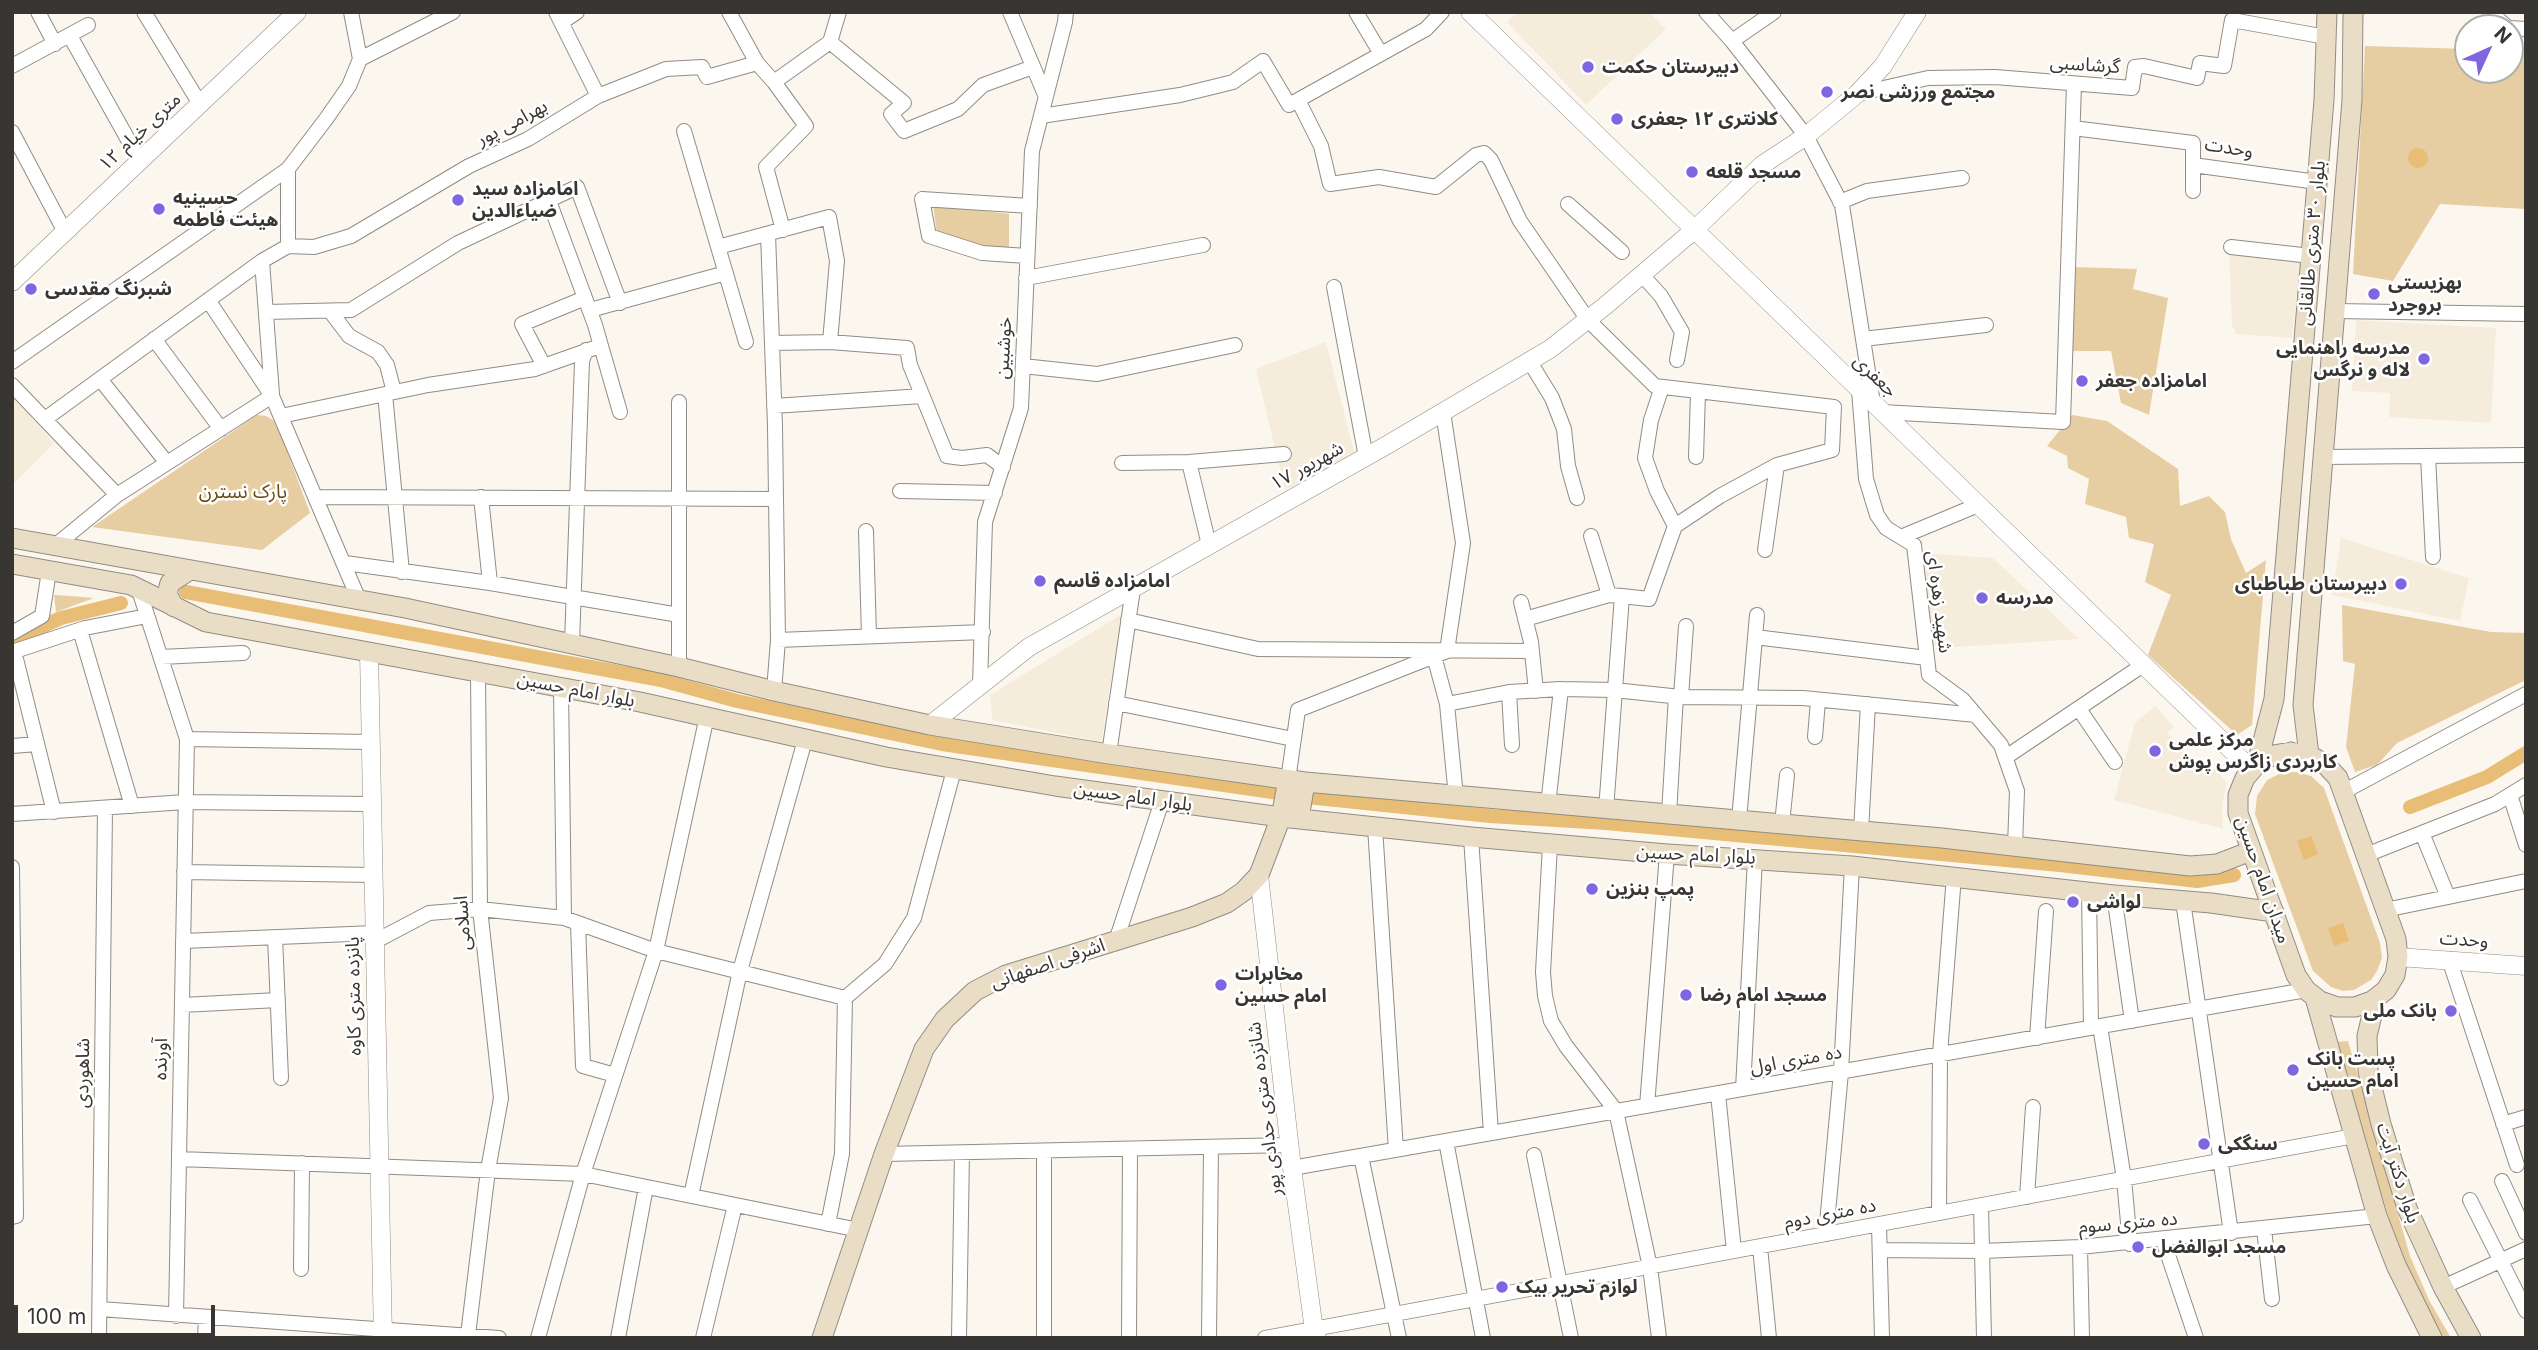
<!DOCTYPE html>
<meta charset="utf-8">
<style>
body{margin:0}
#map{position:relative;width:2538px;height:1350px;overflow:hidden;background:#fcf7ee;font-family:Inter,sans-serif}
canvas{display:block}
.frame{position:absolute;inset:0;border:14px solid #383632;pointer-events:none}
.north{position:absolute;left:2454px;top:14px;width:70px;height:70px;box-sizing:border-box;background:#fff;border:2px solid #afafad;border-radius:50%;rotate:45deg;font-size:19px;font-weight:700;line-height:28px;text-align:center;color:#383632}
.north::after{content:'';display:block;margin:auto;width:24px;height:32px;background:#8065e1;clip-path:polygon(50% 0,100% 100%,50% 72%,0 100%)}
.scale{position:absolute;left:14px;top:1305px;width:201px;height:32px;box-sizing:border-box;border:4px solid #383632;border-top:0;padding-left:9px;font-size:21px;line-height:24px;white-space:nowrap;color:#383632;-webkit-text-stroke:5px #fff;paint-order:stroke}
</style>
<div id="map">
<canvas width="2538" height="1350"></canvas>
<div class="frame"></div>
<div class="north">N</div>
<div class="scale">100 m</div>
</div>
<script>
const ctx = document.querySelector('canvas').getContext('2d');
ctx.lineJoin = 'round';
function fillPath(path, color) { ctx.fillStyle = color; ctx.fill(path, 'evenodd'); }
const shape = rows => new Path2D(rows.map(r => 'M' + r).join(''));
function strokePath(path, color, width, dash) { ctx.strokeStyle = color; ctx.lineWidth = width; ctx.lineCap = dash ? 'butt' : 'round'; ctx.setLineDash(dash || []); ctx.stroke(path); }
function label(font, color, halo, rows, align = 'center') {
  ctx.font = font + ' Inter,"Noto Sans Arabic",sans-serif'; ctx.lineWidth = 5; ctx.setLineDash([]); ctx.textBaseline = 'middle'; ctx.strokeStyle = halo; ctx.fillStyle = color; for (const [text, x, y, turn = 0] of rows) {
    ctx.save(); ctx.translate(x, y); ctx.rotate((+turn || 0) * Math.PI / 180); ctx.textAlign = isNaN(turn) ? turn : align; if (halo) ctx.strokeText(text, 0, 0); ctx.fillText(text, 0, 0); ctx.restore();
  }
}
const built = shape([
 [1518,12,1649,12,1666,29,1586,105,1507,22],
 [2229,252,2301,258,2292,338,2235,334,2234,328,2232,328],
 [2356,320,2496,328,2491,423,2389,417,2390,393,2352,391],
 [1326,342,1355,455,1285,490,1256,369],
 [12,395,54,443,12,485],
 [2341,538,2469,578,2460,621,2332,595],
 [1922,553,1993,558,2079,639,1942,648,1933,645],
 [1122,614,1101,742,992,720,990,695],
 [2155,706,2174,727,2168,733,2205,776,2214,768,2227,783,2222,805,2223,829,2114,800,2135,723]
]);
const green = shape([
 [2365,46,2468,49,2468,70,2510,70,2510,50,2526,50,2526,209,2440,204,2393,281,2353,274],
 [933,204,1009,214,1009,249,974,244,937,234],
 [2074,267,2137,269,2133,289,2168,298,2149,415,2121,403,2111,351,2072,351],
 [257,415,266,416,273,420,281,435,310,513,262,550,92,527],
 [2072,415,2107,421,2178,469,2180,506,2209,496,2225,512,2231,539,2246,573,2266,560,2252,725,2237,735,2148,655,2171,595,2145,582,2154,544,2129,538,2126,517,2085,504,2089,479,2068,468,2067,456,2047,446],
 [54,595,70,596,94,598,56,612],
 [2342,605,2491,632,2526,633,2526,680,2397,743,2377,765,2355,772,2346,747,2355,664,2343,661],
 [2296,772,2311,776,2324,788,2380,943,2382,958,2377,971,2371,980,2354,990,2343,991,2331,987,2313,971,2255,814,2257,796,2267,780,2281,773],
 [2348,1041,2410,1256,2429,1300,2451,1338,2440,1338,2401,1258,2335,1042]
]);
const water = shape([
 '2408 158a10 10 0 1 1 20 0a10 10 0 1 1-20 0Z',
 [2311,836,2318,854,2304,860,2297,841],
 [2343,923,2349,941,2334,946,2328,928]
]);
const canal = shape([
 [186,592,661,680,737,701,942,744,1279,793],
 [12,640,61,618,121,603],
 [1307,797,1490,816,1606,823,2060,865,2197,881,2234,875],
 [2410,807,2487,777,2526,753]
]);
const minor = shape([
 [38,12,55,44],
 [144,12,200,104],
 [556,12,598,96],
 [729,12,757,63,774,82,806,126,766,167,783,230],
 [1010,12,1046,97],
 [1356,12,1381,54],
 [1706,12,1732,41,1806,136,1842,205,1873,403],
 [2490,12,2508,28],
 [562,22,577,12],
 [2510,28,2526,29],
 [70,36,140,161],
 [1732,41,1774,12],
 [830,42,904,103,891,114,904,131,958,109,983,85,1033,67],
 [360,59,453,12],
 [12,66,88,25],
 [774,82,830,42,839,12],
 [1857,94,1928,78,1995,77,2132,88,2135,67,2144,66,2197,78,2200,63,2224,66,2232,20,2326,37],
 [1298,100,1321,146,1330,184,1379,177,1436,187,1476,155,1484,153,1491,160,1520,221,1588,320,1655,386,1834,407],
 [1041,116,1180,95,1217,86,1233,82,1263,61,1289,105,1426,29,1442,12],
 [2073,128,2193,143,2193,165,2317,182],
 [684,131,746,342],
 [12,132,65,232],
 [2193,165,2193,191],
 [549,201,595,325,620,412],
 [1840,202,1867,191,1962,178],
 [1568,204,1622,252],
 [768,234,775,426,778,640,774,691],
 [288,246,314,247,351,236,469,166,528,139,598,96,666,69,702,67,707,77,757,63],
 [288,246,288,169,326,119,349,86,360,59,351,12],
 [718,247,829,217,837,261,830,342],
 [2231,247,2311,256],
 [1027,256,982,253,929,236,922,199,1030,206],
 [262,261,272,394],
 [1642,275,1661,296,1682,332,1677,360],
 [1026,278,1203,245],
 [1334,287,1366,457],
 [208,300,272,396,359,600],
 [590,310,726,273],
 [330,311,349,336,378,352,387,365,394,392],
 [2335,311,2526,314],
 [266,312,351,310,458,243,577,187,620,303],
 [154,339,221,429],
 [1863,339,1986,325],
 [772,343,830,342,907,348,910,365,947,456,962,458,987,455,1003,467],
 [12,362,288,169],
 [1530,362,1552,398,1564,429,1568,466,1577,498],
 [544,366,522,324,585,298],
 [1023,366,1097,374,1235,345],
 [100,379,167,463],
 [12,385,117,495],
 [1662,387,1651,420,1645,458,1657,491,1675,526],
 [1859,390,1866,479,1877,515,1886,528,1914,545,1929,675,1963,700,2001,745,2017,791,2015,846],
 [385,394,402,572],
 [679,402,679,667],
 [774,406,922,396],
 [1882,412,2063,422,2074,84],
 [281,416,428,385,535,369,600,346],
 [45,419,262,261,288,246],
 [2428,456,2433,557],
 [1696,457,1698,393],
 [2323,457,2526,455],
 [1189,462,1209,545],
 [1122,463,1189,462,1284,454],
 [900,491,995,493],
 [316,497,776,499],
 [481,497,490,583],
 [866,531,869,636],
 [1591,536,1609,595],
 [1901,537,1978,505],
 [56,545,117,495,272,396],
 [1765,550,1777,465],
 [345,563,490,583,679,615],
 [138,587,187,739,176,1316],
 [1622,596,1649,599,1675,526,1720,496,1777,465,1832,450,1834,407],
 [1521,602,1531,642,1536,691],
 [1525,619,1609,595,1622,596,1606,810],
 [1128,620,1258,649,1532,651],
 [80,630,132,806],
 [12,633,42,616,49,571],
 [1755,637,1927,658],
 [778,640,983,632],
 [572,643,582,361,586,350],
 [14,651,54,812],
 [12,652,85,628,147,616],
 [1434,656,1447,704,1456,797],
 [161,657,243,653],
 [980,685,985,522,1021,408,1032,151,1065,22,1066,12],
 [561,688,564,918],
 [1509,692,1512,745],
 [1681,697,1686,626],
 [1116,703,1293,739],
 [1447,704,1509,692,1561,689,1614,690,1681,697,1803,698,1976,715],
 [2079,709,2115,762],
 [1815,737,1818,701],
 [187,739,370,742],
 [12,746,37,744],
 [1109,754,1133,589],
 [2006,757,2143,665],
 [1288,780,1298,710,1447,651,1463,543,1443,412],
 [2343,792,2526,694],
 [2510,795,2526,845],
 [1548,805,1561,689],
 [12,814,185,802,371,804],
 [1669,814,1676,696],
 [1739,820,1757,615],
 [1782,824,1787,775],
 [1375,827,1396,1150],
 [1861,831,1868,704],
 [2422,833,2448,897],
 [1471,837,1491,1133],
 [1550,845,1543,972,1545,996,1551,1021,1566,1046,1616,1111,1650,1267,1659,1338],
 [2366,855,2495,804,2526,785],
 [12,867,16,1216,12,1217],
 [184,872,373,875],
 [2089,892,2091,1028],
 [2114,895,2132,1021],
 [2183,901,2231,1233],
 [2385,910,2526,881],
 [578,923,583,1066,615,1075],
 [275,937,281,1078],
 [183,941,374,933],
 [1116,941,1162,801],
 [374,942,429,913,480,909,564,918,656,951,845,998,885,964,914,918,954,770],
 [2449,959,2517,1165],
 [182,1005,278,1000],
 [2100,1026,2124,1179,2130,1244],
 [2037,1038,2046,911],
 [1743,1089,1755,858],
 [1718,1094,1734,1251],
 [1647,1106,1667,854],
 [2503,1124,2526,1117],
 [1446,1141,1483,1338],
 [884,1154,1290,1145],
 [1534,1155,1571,1338],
 [1361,1156,1399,1338],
 [179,1159,583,1174,859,1230],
 [1292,1168,2306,990],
 [2502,1181,2526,1233],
 [691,1196,740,971,805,740],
 [2027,1197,2033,1107],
 [2470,1200,2526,1311],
 [1981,1206,1984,1338],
 [1939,1213,1940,1054,1954,876],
 [828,1224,842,1154,845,998],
 [1879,1225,1882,1338],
 [2264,1229,2272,1299],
 [1826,1234,1841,1072,1852,866],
 [2163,1240,2196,1338],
 [1760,1247,1769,1338],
 [2080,1247,2082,1338],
 [1880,1250,1982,1251,2080,1247,2377,1216],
 [301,1269,302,1163],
 [2443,1287,2526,1249],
 [100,1309,499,1338],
 [468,1335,488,1170,501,1098,480,909,478,672],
 [99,1338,105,808],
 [205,1338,206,1318],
 [538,1338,583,1174,656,951,707,716],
 [618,1338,646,1187],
 [703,1338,735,1205],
 [959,1338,962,1153],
 [1044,1338,1044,1151],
 [1129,1338,1130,1149],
 [1209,1338,1211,1147],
 [1265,1338,2354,1136]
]);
const tertiary = shape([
 [1470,12,2252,770],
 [12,282,297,12],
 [369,653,383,1338],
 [930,725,1029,647,1387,445,1550,349,1605,306,1694,230,1762,165,1806,136,1857,94,1883,66,1917,12],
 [1259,875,1292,1168,1314,1330,1317,1338],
 [2398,957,2526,966]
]);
const secondary = shape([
 [12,538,405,608,679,667,774,691,930,725,1109,754,1305,782,1942,838,2190,866,2217,864,2251,851],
 [12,564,131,585,206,622,640,702,886,757,1055,786,1281,817,1471,837,1667,854,1852,866,2114,895,2211,903,2274,912],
 [174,607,167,594,170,583,190,570],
 [2291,752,2309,755,2325,764,2338,778,2396,939,2398,957,2395,975,2386,990,2372,1001,2355,1007,2337,1007,2320,1001,2306,990,2296,975,2238,813,2238,795,2245,778,2257,764,2273,755,2291,752],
 [2309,755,2303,705,2352,100,2353,12],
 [2257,764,2274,699,2324,100,2327,12],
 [1299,819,1305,782],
 [2315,998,2377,1216,2396,1265,2432,1338],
 [2376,998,2367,1036,2368,1071,2381,1124,2407,1208,2443,1287,2471,1338],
 [822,1338,884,1154,924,1049,945,1019,975,991,1006,975,1192,917,1227,903,1244,891,1259,875,1281,817,1288,780]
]);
const markers = [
 [1588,67,7,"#8065e1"],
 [1827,92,7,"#8065e1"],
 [1617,119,7,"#8065e1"],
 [1692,172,7,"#8065e1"],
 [458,200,7,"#8065e1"],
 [159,209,7,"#8065e1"],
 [31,289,7,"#8065e1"],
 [2374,294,7,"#8065e1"],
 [2424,359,7,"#8065e1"],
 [2082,381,7,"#8065e1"],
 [1040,581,7,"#8065e1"],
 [2401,584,7,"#8065e1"],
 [1982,598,7,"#8065e1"],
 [2155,751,7,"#8065e1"],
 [1592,889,7,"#8065e1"],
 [2073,902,7,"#8065e1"],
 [1221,985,7,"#8065e1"],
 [1686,995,7,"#8065e1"],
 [2451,1011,7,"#8065e1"],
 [2293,1070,7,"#8065e1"],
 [2204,1144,7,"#8065e1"],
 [2138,1247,7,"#8065e1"],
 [1502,1287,7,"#8065e1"]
];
const streetNames = [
 ["گرشاسبی",2085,65,4],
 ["بهرامی پور",512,123,-28],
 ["۱۲ متری خیام",140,132,-43],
 ["وحدت",2229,148,9],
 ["بلوار ۳۰ متری طالقانی",2312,243,-85],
 ["خوشبین",1004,348,-87],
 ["جعفری",1875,376,44],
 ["۱۷ شهریور",1307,466,-29],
 ["شهید زهره ای",1939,602,83],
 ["بلوار امام حسین",576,690,11],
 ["بلوار امام حسین",1133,797,8],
 ["بلوار امام حسین",1696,855,3],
 ["میدان امام حسین",2263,880,71],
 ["اسلامی",463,923,-94],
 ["وحدت",2464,940,4],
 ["اشرفی اصفهانی",1048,964,-19],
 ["پانزده متری کاوه",354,996,-91],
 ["آورنده",161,1059,-89],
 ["ده متری اول",1796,1060,-10],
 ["شاهوردی",83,1073,-89],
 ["شانزده متری حدادی پور",1265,1109,-97],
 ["بلوار دکتر آیت",2398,1173,72],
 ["ده متری دوم",1830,1214,-11],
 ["ده متری سوم",2128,1223,-5]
];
const poiNames = [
 ["دبیرستان حکمت",1602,67],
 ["مجتمع ورزشی نصر",1841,92],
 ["کلانتری ۱۲ جعفری",1631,119],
 ["مسجد قلعه",1706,172],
 ["امامزاده سید",472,189],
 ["ضیاءالدین",472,211],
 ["حسینیه",173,198],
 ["هیئت فاطمه",173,220],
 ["بهزیستی",2388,283],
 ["بروجرد",2388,305],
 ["شبرنگ مقدسی",45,289],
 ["مدرسه راهنمایی",2410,348,"right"],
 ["لاله و نرگس",2410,370,"right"],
 ["امامزاده جعفر",2096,381],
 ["امامزاده قاسم",1054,581],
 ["دبیرستان طباطبای",2387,584,"right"],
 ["مدرسه",1996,598],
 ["مرکز علمی",2169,740],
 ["کاربردی زاگرس پوش",2169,762],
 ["پمپ بنزین",1606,889],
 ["لواشی",2087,902],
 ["مخابرات",1235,974],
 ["امام حسین",1235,996],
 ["مسجد امام رضا",1700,995],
 ["بانک ملی",2437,1011,"right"],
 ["پست بانک",2307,1059],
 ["امام حسین",2307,1081],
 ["سنگکی",2218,1144],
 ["مسجد ابوالفضل",2152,1247],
 ["لوازم تحریر بیک",1516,1287]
];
const parkNames = [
 ["پارک نسترن",243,492]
];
fillPath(built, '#f6ecdc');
fillPath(green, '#e7cda2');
fillPath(water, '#e8bd75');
strokePath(canal, '#e8bd75', 14);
strokePath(minor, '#918c84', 16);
strokePath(tertiary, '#918c84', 19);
strokePath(secondary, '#918c84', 21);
strokePath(minor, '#fff', 14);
strokePath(tertiary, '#fff', 18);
strokePath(secondary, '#eaddc6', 19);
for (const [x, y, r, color] of markers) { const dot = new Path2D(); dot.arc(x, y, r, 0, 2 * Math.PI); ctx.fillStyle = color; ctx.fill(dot); strokePath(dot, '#fff', 2.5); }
label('19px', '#383632', '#fff', streetNames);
label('bold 19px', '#383632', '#fff', poiNames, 'left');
label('19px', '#674a13', '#fff', parkNames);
</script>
